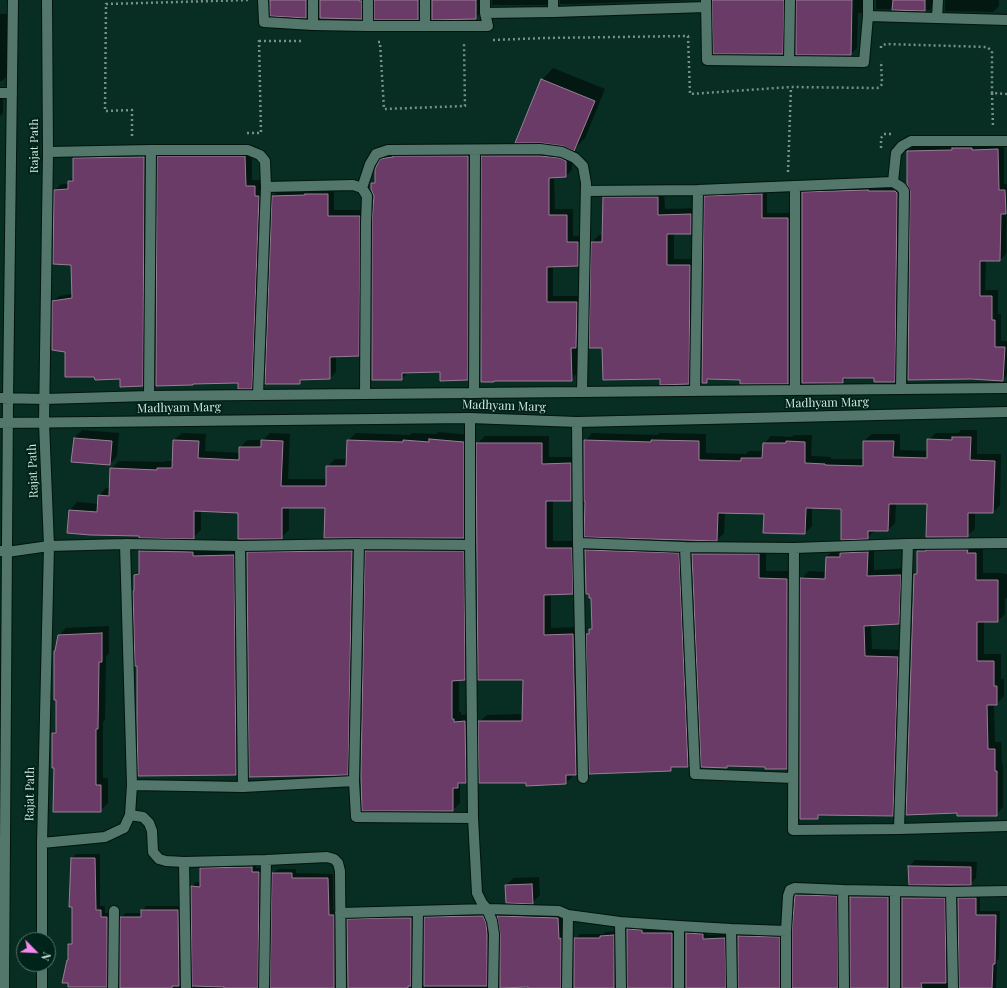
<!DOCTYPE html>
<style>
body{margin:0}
#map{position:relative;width:1007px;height:988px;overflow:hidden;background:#082d23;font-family:"Playfair Display",serif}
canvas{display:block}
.north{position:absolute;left:16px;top:932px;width:40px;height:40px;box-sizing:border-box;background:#00231a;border:1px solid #56736a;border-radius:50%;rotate:114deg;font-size:11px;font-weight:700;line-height:16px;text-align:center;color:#d6eae2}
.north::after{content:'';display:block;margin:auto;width:14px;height:18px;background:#f688ed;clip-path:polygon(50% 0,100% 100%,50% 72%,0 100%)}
</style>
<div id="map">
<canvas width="1007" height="988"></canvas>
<div class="north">N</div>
</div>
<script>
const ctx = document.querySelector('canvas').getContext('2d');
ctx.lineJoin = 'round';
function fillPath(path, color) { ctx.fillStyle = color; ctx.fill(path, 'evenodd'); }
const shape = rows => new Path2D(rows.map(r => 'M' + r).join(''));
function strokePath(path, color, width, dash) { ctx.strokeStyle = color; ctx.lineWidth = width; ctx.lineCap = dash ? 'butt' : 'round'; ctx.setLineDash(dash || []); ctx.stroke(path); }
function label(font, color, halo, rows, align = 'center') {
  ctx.font = font + ' "Playfair Display",serif'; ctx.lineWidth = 4; ctx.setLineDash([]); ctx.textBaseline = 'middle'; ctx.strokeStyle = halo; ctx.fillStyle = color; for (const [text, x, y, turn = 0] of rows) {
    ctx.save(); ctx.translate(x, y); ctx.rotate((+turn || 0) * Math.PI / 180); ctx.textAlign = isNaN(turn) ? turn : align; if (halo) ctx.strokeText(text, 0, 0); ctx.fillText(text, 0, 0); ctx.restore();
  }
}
const shadow = shape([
 [271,0,313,0,312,11,306,17,271,15],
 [320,0,367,0,367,12,361,18],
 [375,0,424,0,424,12,418,18,376,18],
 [432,0,484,0,481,12,475,18],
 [492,0,551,0,546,5,492,5],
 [560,0,691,0,572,4,560,4],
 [714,0,789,0,788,47,782,53],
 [797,0,867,0,867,7,861,13,858,13,857,48,851,54],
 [876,0,937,0,937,4,930,10,876,9],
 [945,0,999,0,999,6,993,12,945,11],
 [0,14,11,14,12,28,7,33,8,75,2,81,0,81],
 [553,68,605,89,585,138,574,149,563,145,542,80],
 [0,96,3,96,3,113,0,116],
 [1004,144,1004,184,1007,184,1006,254,1000,260,986,260,985,290,998,290,998,314,1001,314,1001,341,1007,341,1007,375,1002,380,912,191,908,151,914,145],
 [165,150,252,150,252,180,261,180,258,381,251,388,239,382,195,383,193,384,158,157],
 [489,150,572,155,572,170,566,176,554,177,555,209,573,209,573,236,584,236,584,259,577,265,553,265,553,296,583,296,582,341,577,346,577,373,571,380,482,156],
 [150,151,148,380,142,385,121,378,95,376,66,351,53,302,59,296,73,294,72,264,54,263,55,190,61,184,69,184,69,181,74,176,74,158,80,153],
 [474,151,473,374,467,379,441,371,407,372,407,373,402,379,375,196,372,184,376,179,381,160,387,154],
 [902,185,901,374,894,381,875,377,848,377,843,382,802,382,803,193,810,186],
 [334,188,334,210,365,210,364,349,358,355,336,356,336,372,330,378,304,379,300,383,273,196,279,190],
 [767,189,767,213,794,213,794,377,788,383,741,383,741,379,711,378,706,382,705,197,711,191],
 [611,191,664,191,665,209,697,208,697,226,690,233,674,233,674,259,697,259,695,377,688,383,661,378,603,347,590,347,592,242,599,235,603,235,604,198],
 [82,430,119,433,117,456,110,464,72,461,74,438],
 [961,430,977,430,977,454,1001,454,1000,505,993,512,975,512,975,529,967,536,928,503,896,503,895,523,888,530,875,531,867,538,842,508,812,507,812,526,805,533,765,513,725,512,724,533,717,540,585,536,585,441,592,433,658,435,659,433,706,434,706,453,746,454,749,451,764,451,764,444,771,436,792,437,794,435,812,435,811,456,831,457,831,459,864,459,864,441,872,434,900,434,900,450,928,451,928,440,936,433,958,433],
 [438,432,471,435,471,530,463,537,326,507,289,507,289,530,281,538,239,512,201,510,201,530,193,538,68,533,70,510,77,502,99,504,99,496,106,488,111,488,111,469,119,461,164,462,166,461,173,461,174,440,182,433,206,434,205,451,240,453,240,448,247,440,263,440,270,433,290,434,288,479,327,479,327,467,335,459,347,459,348,441,356,433,410,435,412,433,436,434],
 [485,436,549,436,549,457,578,457,578,493,571,500,553,500,553,541,578,541,579,586,572,593,551,594,551,628,580,627,583,766,576,774,573,774,573,776,566,783,526,782,479,722,487,715,524,714,524,679,478,443],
 [593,543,686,546,695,759,688,766,674,766,670,770,587,634,590,632,590,630,593,627,592,597,586,550],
 [148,544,241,548,243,766,236,774,138,665,135,575,140,570,140,551],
 [359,544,355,766,347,774,248,553,255,545],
 [374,544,471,544,472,671,465,679,459,679,459,712,461,712,461,715,472,714,473,774,466,782,463,782,460,784,460,803,453,810,363,810,362,775,366,551],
 [926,544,983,546,983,573,1004,573,1004,574,1007,574,1007,598,1005,598,1005,614,998,621,984,621,984,654,1001,654,1001,679,1004,679,1004,696,997,704,994,704,995,742,1001,742,1002,764,1003,764,1003,807,996,815,915,575,918,571,918,552],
 [874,545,874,570,907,568,906,616,899,623,871,624,872,649,905,650,900,808,892,815,821,814,817,818,801,579,809,571,826,572,826,557,834,550],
 [701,546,766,547,766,571,795,571,794,760,786,768,766,766,728,765,727,767,702,766,693,554],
 [109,626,109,653,106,656,105,720,103,722,103,778,108,778,108,803,100,811,55,767,53,733,57,729,59,636,66,628],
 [76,854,100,854,100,906,105,906,105,913,112,913,113,988,69,988,68,960,69,945,73,941,72,858],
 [915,860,977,862,976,878,970,884,909,867],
 [256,863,256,868,263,868,264,988,193,988,192,887,196,882,201,882,201,869,206,864],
 [278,869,296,869,296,873,333,874,333,910,338,911,341,988,272,988,273,873],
 [539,877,540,895,532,903,506,885,514,878],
 [801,891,841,892,844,988,794,988,796,895],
 [855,892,893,893,895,988,851,988,851,897],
 [907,893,949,894,953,988,902,988,902,898],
 [963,894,980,894,980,911,1000,911,999,959,997,960,996,988,960,988,959,899],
 [146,906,182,906,186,988,121,988,121,917,126,913,142,913,142,911],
 [487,912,494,988,425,988,425,918,430,913],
 [502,912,562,914,563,934,567,988,501,988,502,934,498,916],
 [416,914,417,988,348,988,348,920,352,915],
 [632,925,646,926,647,929,677,929,679,988,628,988,628,929],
 [691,929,707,930,707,935,729,934,732,988,686,988,686,933],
 [618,931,621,988,575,988,575,939,580,934,603,934,605,932],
 [743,932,784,933,786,988,740,988,739,936]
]);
const building = shape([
 [270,0,306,0,306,18,270,16,270,0],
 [320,0,359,0,359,1,362,1,362,19,320,18,320,0],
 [374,0,418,0,418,20,374,20,374,0],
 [432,0,476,0,476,19,432,20,432,0],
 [712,0,784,0,783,54,713,54,712,0],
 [796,0,852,0,851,55,796,55,796,0],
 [893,0,925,0,925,11,892,10,893,0],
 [541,79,595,101,574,151,563,146,541,143,515,143,541,79],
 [952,148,972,148,972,150,998,149,999,190,1005,190,1006,214,1001,214,1000,261,980,261,980,296,992,296,992,320,995,320,995,347,1005,347,1003,381,971,379,908,380,910,191,907,184,907,151,952,150,952,148],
 [157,156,245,156,246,186,255,186,255,196,259,196,252,389,238,389,238,383,193,384,193,385,156,386,157,156],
 [393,156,468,156,468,380,440,381,440,372,402,373,402,380,372,380,372,222,374,196,371,189,371,183,375,183,375,169,380,159,386,158,393,157,393,156],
 [481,156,540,156,560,158,566,161,566,177,549,178,549,215,567,215,567,242,578,242,578,266,547,267,547,302,577,302,576,348,571,348,572,381,494,381,494,382,481,382,481,156],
 [144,157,143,386,120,387,120,379,95,380,94,377,65,377,65,352,52,350,52,301,72,298,71,265,53,264,54,190,68,189,68,181,73,181,73,158,144,157],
 [868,190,868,191,895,191,897,193,895,382,874,382,874,378,843,378,843,383,802,383,802,192,868,190],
 [305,194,328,194,328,216,360,216,359,356,330,357,330,379,300,380,300,384,265,384,272,196,305,195,305,194],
 [762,194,762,218,788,218,788,384,740,384,740,380,707,379,707,383,702,383,704,196,762,194],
 [603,197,658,197,658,215,691,214,691,234,667,234,667,265,690,265,689,384,660,385,660,379,603,380,602,348,589,348,591,242,602,242,603,197],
 [952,437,971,437,970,460,995,461,993,513,968,513,968,537,926,537,927,504,889,504,888,531,868,531,868,539,841,540,841,509,806,508,805,534,763,533,764,514,718,513,717,541,584,537,585,501,584,501,584,440,651,442,651,440,699,441,699,460,741,461,741,458,762,458,763,443,786,443,786,441,805,442,805,463,825,464,825,465,863,466,863,441,894,441,893,457,927,458,927,439,952,440,952,437],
 [74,438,112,441,110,465,71,462,74,438],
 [429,439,464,442,464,538,324,538,325,508,282,508,282,539,238,539,238,513,194,511,194,539,139,538,139,536,90,535,67,533,69,510,97,512,98,495,109,496,110,468,157,470,157,468,172,468,173,440,199,441,198,458,239,460,239,447,261,447,261,440,283,441,281,486,326,486,326,466,346,466,347,440,403,442,403,440,429,442,429,439],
 [476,443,542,443,542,464,571,463,571,501,546,501,546,548,572,548,573,594,544,595,544,635,573,634,576,775,566,775,566,784,526,786,526,783,479,783,478,721,522,721,523,680,478,680,476,443],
 [585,550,679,553,688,767,671,767,671,771,589,774,586,634,589,634,589,629,592,629,591,598,589,598,589,594,586,594,585,550],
 [926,550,968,550,967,553,976,553,976,580,998,580,998,622,977,622,977,661,994,661,994,686,997,686,997,705,987,705,988,749,995,749,995,771,997,771,997,816,957,816,957,813,906,815,914,574,917,574,917,551,926,551,926,550],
 [139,551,193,552,193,556,234,555,236,775,138,776,137,720,137,666,135,666,133,591,134,591,134,575,139,574,139,551],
 [352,551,348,775,249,777,247,552,352,551],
 [365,551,464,551,465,680,452,681,452,719,454,719,454,722,465,721,466,783,458,783,458,788,453,788,453,811,362,811,361,775,365,551],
 [868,552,867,576,901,575,899,624,864,626,865,656,898,657,893,816,818,815,818,819,800,819,800,578,825,579,826,557,840,557,840,553,868,552],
 [692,554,759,554,759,578,787,579,787,769,765,769,765,767,727,766,727,768,701,767,692,554],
 [102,633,102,662,99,662,98,729,96,729,96,785,101,785,101,812,53,812,54,768,52,768,52,733,56,733,56,700,54,700,54,651,55,651,58,635,102,633],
 [71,858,95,858,96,910,101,910,101,917,107,917,107,987,68,987,68,983,62,983,67,960,68,960,68,944,72,944,72,907,69,907,71,858],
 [908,866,971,867,971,885,909,885,908,866],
 [252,867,252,872,259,872,258,988,224,988,224,987,192,986,191,886,200,887,200,868,252,867],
 [272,873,292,873,292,878,328,878,329,915,334,915,334,988,270,988,272,873],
 [532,884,533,904,506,903,505,885,532,884],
 [795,895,837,896,838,988,792,988,792,931,795,895],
 [850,897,888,897,888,988,850,988,850,897],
 [902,898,945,898,946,983,921,983,922,988,902,988,902,898],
 [958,898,976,898,976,915,996,915,995,964,993,964,992,988,959,988,958,898],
 [141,910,178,910,179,986,172,986,172,988,120,988,120,917,141,917,141,910],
 [483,916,486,923,487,934,487,986,424,986,424,917,483,916],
 [497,916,558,918,559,939,561,938,561,988,528,988,528,987,500,988,500,934,497,916],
 [390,918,411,918,411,986,408,986,408,988,348,988,347,919,390,918],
 [627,929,642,930,642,933,672,933,672,988,627,988,627,929],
 [686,933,703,934,703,939,725,938,726,988,686,988,686,933],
 [614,935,614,988,574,988,574,938,600,938,600,936,614,935],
 [738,936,780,937,780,988,738,988,738,936]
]);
const path = shape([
 [493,40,546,38,688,36,690,94,791,87,877,88,880,87,882,84,881,61],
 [259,41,301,41],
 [378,42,380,42,384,109,465,106,464,42],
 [881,48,881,46,886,44,987,47,992,51,992,93,1007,94],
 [992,93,993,127],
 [247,133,261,133,259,40],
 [132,136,132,110,105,111,106,4,249,0],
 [881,148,881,138,884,134,892,134],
 [788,172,791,87]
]);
const minor = shape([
 [263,0,264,22,313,25,368,26,488,26,485,13,485,0],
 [425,0,425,25],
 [706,0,707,60,864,62,868,16,868,0],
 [553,12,553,0],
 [485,13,553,12,706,7],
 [868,16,1007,20],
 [937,18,938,0],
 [313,25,313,0],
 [368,26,368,0],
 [789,61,790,0],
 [0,93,12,93],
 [48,152,151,150,248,150,260,155,265,161,266,187,258,395],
 [893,182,896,153,902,146,911,141,1007,141],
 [266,187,353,185,362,188,367,196,366,222,365,394],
 [362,188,370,164,376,154,388,150,540,149,562,152,575,158,583,166,586,183,582,392],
 [586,191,698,190,893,182,901,187,904,191,901,389],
 [795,390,795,186],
 [695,391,698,190],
 [474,393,475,150],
 [149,396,151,150],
 [0,398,44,399,149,396,1007,388],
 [470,418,470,545,473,818,477,893,482,903,487,909,492,921,494,934,493,988],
 [577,422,578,543,583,778],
 [0,423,470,418,577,422,1007,412],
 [578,543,685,547,794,548,908,544,1007,543],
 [359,544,354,781,356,817,473,818],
 [240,546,243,787],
 [685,547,695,774,793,778],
 [794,548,793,830,899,829,1007,826],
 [1,551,7,552,49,546,125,544,240,546,359,544,470,545],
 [132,785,243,787,354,781],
 [130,815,143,817,149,823,152,831,153,852,159,859,166,861,184,862,266,860,327,857,334,859,338,863,340,871,341,988],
 [899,829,908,544],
 [42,843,105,837,124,828,130,815,132,785,125,544],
 [184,862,186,988],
 [843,890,951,892,1007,891],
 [951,892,953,988],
 [340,913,487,909,559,911,568,915,620,922,679,926,731,929,732,988],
 [620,922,621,988],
 [731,929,786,931],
 [42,940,42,843,49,546,44,423,48,152,47,0],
 [42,964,42,988],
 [4,988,8,398,13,0],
 [113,988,114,911],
 [264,988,266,860],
 [417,988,418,911],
 [567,988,568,915],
 [679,988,679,926],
 [786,988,786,931,788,896,790,890,795,888,843,890,844,988],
 [895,988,895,891]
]);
const streetNames = [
 ["Rajat Path",34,146,-90],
 ["Madhyam Marg",827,403,-1],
 ["Madhyam Marg",504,406,2],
 ["Madhyam Marg",179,408,-1],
 ["Rajat Path",33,471,-92],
 ["Rajat Path",30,794,-89]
];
fillPath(shadow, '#0007');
fillPath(building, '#6a3b66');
strokePath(building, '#997f96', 1);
strokePath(minor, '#00140d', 12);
strokePath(path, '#759188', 2.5, [2, 3]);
strokePath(minor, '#53786b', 10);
label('12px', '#d6eae2', '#00231a', streetNames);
</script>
